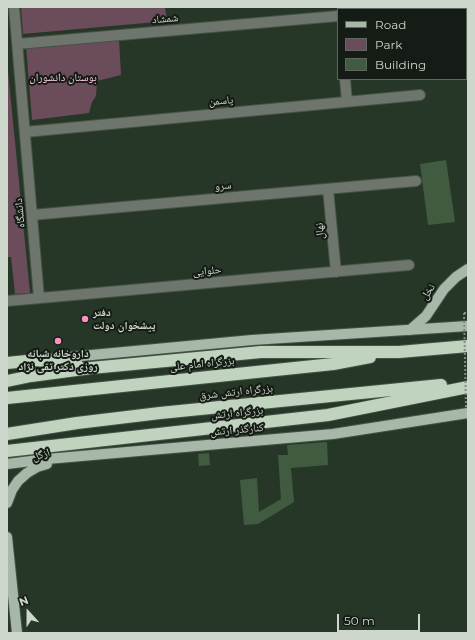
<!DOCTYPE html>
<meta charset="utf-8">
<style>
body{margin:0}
#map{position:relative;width:475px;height:640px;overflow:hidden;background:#273727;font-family:Montserrat,sans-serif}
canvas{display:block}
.frame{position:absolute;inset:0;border:8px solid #cdd7cc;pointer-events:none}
.legend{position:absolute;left:337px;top:8px;width:130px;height:72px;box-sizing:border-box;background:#151c15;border:1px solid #5f675e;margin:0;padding:5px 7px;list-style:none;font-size:12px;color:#cdd7cc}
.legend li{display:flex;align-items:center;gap:8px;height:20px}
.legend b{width:20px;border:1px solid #5f675e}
.north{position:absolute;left:8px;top:592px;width:40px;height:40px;-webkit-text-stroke:3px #151c15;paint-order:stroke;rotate:339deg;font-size:11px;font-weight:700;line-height:16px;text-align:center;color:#cdd7cc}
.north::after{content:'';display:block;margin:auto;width:14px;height:18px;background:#cdd7cc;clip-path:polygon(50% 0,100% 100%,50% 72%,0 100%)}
.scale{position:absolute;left:337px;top:614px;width:83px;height:18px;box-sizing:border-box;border:2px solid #cdd7cc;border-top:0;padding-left:5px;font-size:12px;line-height:14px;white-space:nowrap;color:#cdd7cc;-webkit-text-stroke:3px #151c15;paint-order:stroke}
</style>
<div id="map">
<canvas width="475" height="640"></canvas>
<div class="frame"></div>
<ul class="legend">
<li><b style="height:5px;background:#a8b8a8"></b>Road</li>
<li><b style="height:11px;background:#6a4c5a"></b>Park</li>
<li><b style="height:11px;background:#405b40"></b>Building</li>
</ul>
<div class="north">N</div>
<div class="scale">50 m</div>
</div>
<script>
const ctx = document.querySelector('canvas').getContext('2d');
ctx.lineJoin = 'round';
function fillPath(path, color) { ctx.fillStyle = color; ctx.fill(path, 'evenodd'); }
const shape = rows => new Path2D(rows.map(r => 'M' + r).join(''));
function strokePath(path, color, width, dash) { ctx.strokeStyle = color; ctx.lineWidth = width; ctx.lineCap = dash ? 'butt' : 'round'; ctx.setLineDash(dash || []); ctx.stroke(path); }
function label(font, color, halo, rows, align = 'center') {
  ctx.font = font + ' Montserrat,"Noto Naskh Arabic",sans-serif'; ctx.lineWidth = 4; ctx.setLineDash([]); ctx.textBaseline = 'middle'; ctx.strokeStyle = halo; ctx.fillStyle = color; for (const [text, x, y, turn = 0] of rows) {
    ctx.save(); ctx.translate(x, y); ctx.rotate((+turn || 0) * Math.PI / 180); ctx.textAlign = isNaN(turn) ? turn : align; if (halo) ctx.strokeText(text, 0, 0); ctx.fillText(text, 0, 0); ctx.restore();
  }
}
const green = shape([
 [21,7,165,7,167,21,23,34],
 [119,39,121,75,97,81,96,96,92,102,89,113,32,120,26,46],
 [7,61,30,293,15,294,11,257,7,257]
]);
const building = shape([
 [446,160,455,222,428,225,420,164],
 [327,442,328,465,291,468,294,502,258,524,244,525,240,480,257,478,259,512,281,499,278,455,288,455,287,445],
 [209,453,210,465,199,466,198,454]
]);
const path = shape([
 [464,313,468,313]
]);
const minor = shape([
 [14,7,39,298],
 [418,9,426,8],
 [17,44,338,16],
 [345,79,347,102],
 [25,132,420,95],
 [328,189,336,272],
 [32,215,416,181],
 [7,301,409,265]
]);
const major = shape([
 [410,330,426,316,444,289,456,277,468,269],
 [49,359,252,340,468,326],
 [7,464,47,459,333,434,468,413],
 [7,503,12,490,18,481,27,473,37,467,47,464],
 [7,537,17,633]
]);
const highway = shape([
 [7,363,37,360,78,366],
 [7,381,31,376,91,368,261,352,399,352,468,346],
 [7,398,333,364,370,357],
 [7,434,77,423,160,413,441,385],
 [7,451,328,415,468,387]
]);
const pathBridge = shape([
 [464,313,466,408]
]);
const markers = [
 [85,319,4,"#fb8fc5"],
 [58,341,4,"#fb8fc5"]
];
const streetNames = [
 ["شمشاد",165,19,-5],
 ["یاسمن",221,101,-5],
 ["سرو",223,186,-5],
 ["دانشگاه",20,213,-95],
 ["نهال",320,231,-95],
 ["حلوایی",207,271,-5],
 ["نخل",428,292,-56],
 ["بزرگراه امام علی",202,364,-6],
 ["بزرگراه ارتش شرق",236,392,-6],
 ["بزرگراه ارتش",237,413,-6],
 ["کنارگذر ارتش",237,430,-5],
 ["ازگل",41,455,-18]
];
const parkNames = [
 ["بوستان دانشوران",63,78]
];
const poiNames = [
 ["دفتر",93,313],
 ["پیشخوان دولت",93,326],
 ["داروخانه شبانه",58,354,"center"],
 ["روزی دکتر تقی نژاد",58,367,"center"]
];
fillPath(green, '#6a4c5a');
fillPath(building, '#405b40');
strokePath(minor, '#455445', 12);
strokePath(major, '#455445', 12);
strokePath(highway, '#455445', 14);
strokePath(path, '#828e81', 2, [2, 2]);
strokePath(minor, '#6d756d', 10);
strokePath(major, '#a8b8a8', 10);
strokePath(highway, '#bfd3bf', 12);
strokePath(pathBridge, '#828e81', 2, [2, 2]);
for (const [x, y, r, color] of markers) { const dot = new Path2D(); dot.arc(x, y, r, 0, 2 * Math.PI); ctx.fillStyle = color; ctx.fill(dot); strokePath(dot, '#151c15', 1.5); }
label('11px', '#cdd7cc', '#151c15', streetNames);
label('11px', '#fec8e1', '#151c15', parkNames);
label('bold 11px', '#cdd7cc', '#151c15', poiNames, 'left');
</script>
